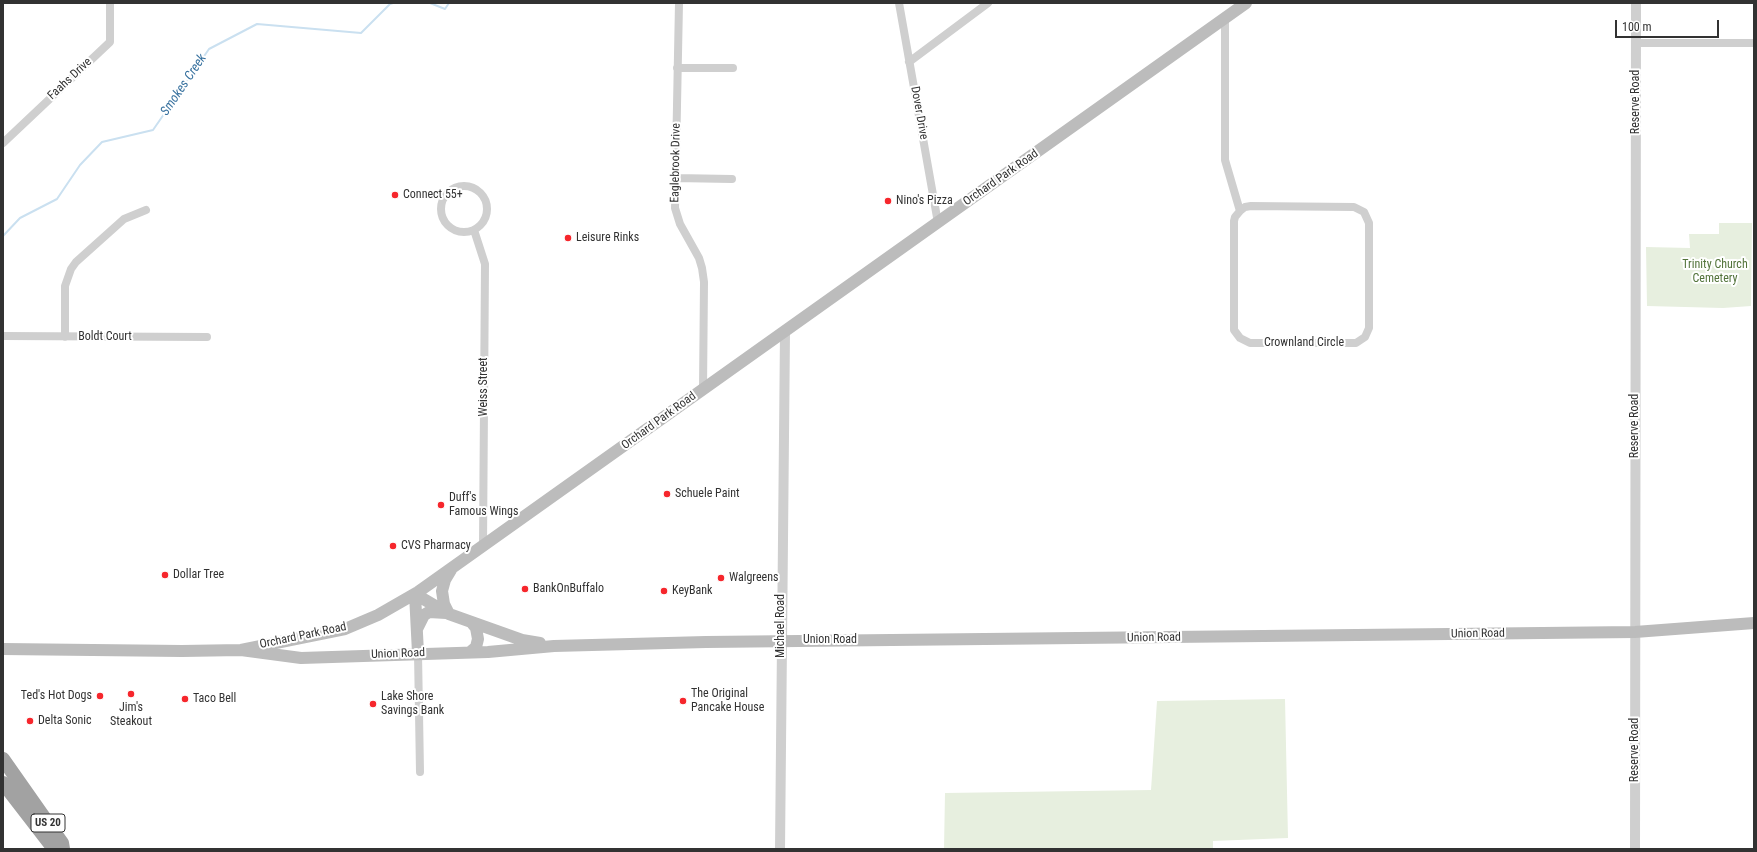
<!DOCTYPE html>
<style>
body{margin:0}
#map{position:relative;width:1757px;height:852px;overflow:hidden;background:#fff;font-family:"Roboto Condensed",sans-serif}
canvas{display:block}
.frame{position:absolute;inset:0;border:4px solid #323232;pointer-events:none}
.scale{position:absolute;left:1615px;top:20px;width:104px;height:18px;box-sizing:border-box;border:2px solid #323232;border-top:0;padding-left:5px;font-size:12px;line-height:14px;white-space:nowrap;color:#323232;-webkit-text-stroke:3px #fff;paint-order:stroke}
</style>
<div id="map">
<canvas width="1757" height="852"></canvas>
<div class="frame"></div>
<div class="scale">100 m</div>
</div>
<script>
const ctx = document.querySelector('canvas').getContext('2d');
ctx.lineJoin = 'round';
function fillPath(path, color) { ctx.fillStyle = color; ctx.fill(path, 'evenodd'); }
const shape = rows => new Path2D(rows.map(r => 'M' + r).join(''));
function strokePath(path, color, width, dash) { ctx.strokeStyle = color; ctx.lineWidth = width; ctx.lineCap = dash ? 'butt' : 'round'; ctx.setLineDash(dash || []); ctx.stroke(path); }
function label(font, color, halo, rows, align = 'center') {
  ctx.font = font + ' "Roboto Condensed",sans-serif'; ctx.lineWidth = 4; ctx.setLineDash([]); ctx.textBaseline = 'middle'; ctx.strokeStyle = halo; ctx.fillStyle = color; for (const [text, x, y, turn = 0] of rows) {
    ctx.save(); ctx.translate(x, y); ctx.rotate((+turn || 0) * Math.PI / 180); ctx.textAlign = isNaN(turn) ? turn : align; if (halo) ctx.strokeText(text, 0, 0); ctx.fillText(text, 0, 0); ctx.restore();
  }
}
const green = shape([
 [1719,223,1752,223,1751,306,1723,308,1647,306,1646,247,1690,248,1689,234,1719,234],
 [1285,699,1288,838,1213,841,1213,849,944,849,945,793,1151,790,1157,701]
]);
const stream = shape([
 [430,3,445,9,449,3],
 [3,236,20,218,57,199,80,165,102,142,153,130,209,49,257,24,361,33,390,4,393,3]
]);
const minor = shape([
 [679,3,675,208,680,224,699,258,702,268,704,282,703,389],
 [899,3,938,223],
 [1225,18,1225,160,1240,211,1235,217,1234,221,1234,330,1240,338,1250,343,1356,343,1365,337,1369,328,1369,223,1364,212,1354,207,1251,206,1245,207,1240,211],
 [1636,43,1754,43],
 [909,62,988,3],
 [677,68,733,68],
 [3,143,110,42,110,3],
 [675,178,732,179],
 '441 209a23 23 0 1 1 46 0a23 23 0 1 1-46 0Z',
 [474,230,485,264,483,546],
 [3,336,207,337],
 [65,337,65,286,71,269,76,262,124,219,146,210],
 [418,653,420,772]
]);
const tertiary = shape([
 [780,849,785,332],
 [1635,849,1636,3]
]);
const secondary = shape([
 [415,594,449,614,522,640,540,643],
 [415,594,418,653],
 [449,614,444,604,442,591,445,580,451,570],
 [417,629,424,615,429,612,446,613],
 [3,649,182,651,241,650,345,629,378,615,418,592,1246,3],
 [241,650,301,658,488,652,554,646,706,642,1635,632,1754,623],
 [470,652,476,647,478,639,476,628,471,622]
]);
const trunk = shape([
 [3,759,62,843,63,849],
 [3,783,54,849]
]);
const markers = [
 [395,195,4,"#f6262c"],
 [888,201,4,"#f6262c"],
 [568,238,4,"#f6262c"],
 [667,494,4,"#f6262c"],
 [441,505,4,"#f6262c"],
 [393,546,4,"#f6262c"],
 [165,575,4,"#f6262c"],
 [721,578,4,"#f6262c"],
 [525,589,4,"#f6262c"],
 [664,591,4,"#f6262c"],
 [131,694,4,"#f6262c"],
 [100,696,4,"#f6262c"],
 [185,699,4,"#f6262c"],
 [683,701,4,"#f6262c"],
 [373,704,4,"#f6262c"],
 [30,721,4,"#f6262c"]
];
const shields = [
 [48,823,34]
];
const shieldNames = [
 ["US 20",48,823]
];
const streetNames = [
 ["Faahs Drive",70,79,-43],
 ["Reserve Road",1636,102,-90],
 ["Dover Drive",919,113,80],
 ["Eaglebrook Drive",676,163,-89],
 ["Orchard Park Road",1001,178,-35],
 ["Boldt Court",105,337],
 ["Crownland Circle",1304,343],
 ["Weiss Street",484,387,-90],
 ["Orchard Park Road",659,421,-36],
 ["Reserve Road",1635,426,-90],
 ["Michael Road",781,626,-90],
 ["Union Road",1478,634,-1],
 ["Orchard Park Road",303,636,-12],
 ["Union Road",1154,638,-1],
 ["Union Road",830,640],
 ["Union Road",398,654,-2],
 ["Reserve Road",1635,750,-90]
];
const poiNames = [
 ["Connect 55+",403,195],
 ["Nino's Pizza",896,201],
 ["Leisure Rinks",576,238],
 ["Schuele Paint",675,494],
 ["Duff's",449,498],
 ["Famous Wings",449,512],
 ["CVS Pharmacy",401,546],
 ["Dollar Tree",173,575],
 ["Walgreens",729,578],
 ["BankOnBuffalo",533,589],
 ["KeyBank",672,591],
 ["The Original",691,694],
 ["Pancake House",691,708],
 ["Ted's Hot Dogs",92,696,"right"],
 ["Lake Shore",381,697],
 ["Savings Bank",381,711],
 ["Taco Bell",193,699],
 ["Jim's",131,708,"center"],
 ["Steakout",131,722,"center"],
 ["Delta Sonic",38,721]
];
const parkNames = [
 ["Trinity Church",1715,265],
 ["Cemetery",1715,279]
];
const waterNames = [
 ["Smokes Creek",184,85,-56]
];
fillPath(green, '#e7efdf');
strokePath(stream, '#cae0f0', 2);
strokePath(minor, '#cfcfcf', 8);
strokePath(tertiary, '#cfcfcf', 10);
strokePath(secondary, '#bcbcbc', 12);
strokePath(trunk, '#a2a2a2', 14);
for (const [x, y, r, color] of markers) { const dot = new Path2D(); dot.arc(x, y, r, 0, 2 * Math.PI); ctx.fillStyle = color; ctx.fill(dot); strokePath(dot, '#fff', 1.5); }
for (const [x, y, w] of shields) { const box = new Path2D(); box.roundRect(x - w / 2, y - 9, w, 18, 3); ctx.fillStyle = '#fff'; ctx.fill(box); strokePath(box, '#323232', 1); }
label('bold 11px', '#323232', null, shieldNames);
label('12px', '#323232', '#fff', streetNames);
label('12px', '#323232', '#fff', poiNames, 'left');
label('12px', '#52733a', '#fff', parkNames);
label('italic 13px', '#36709e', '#fff', waterNames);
</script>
